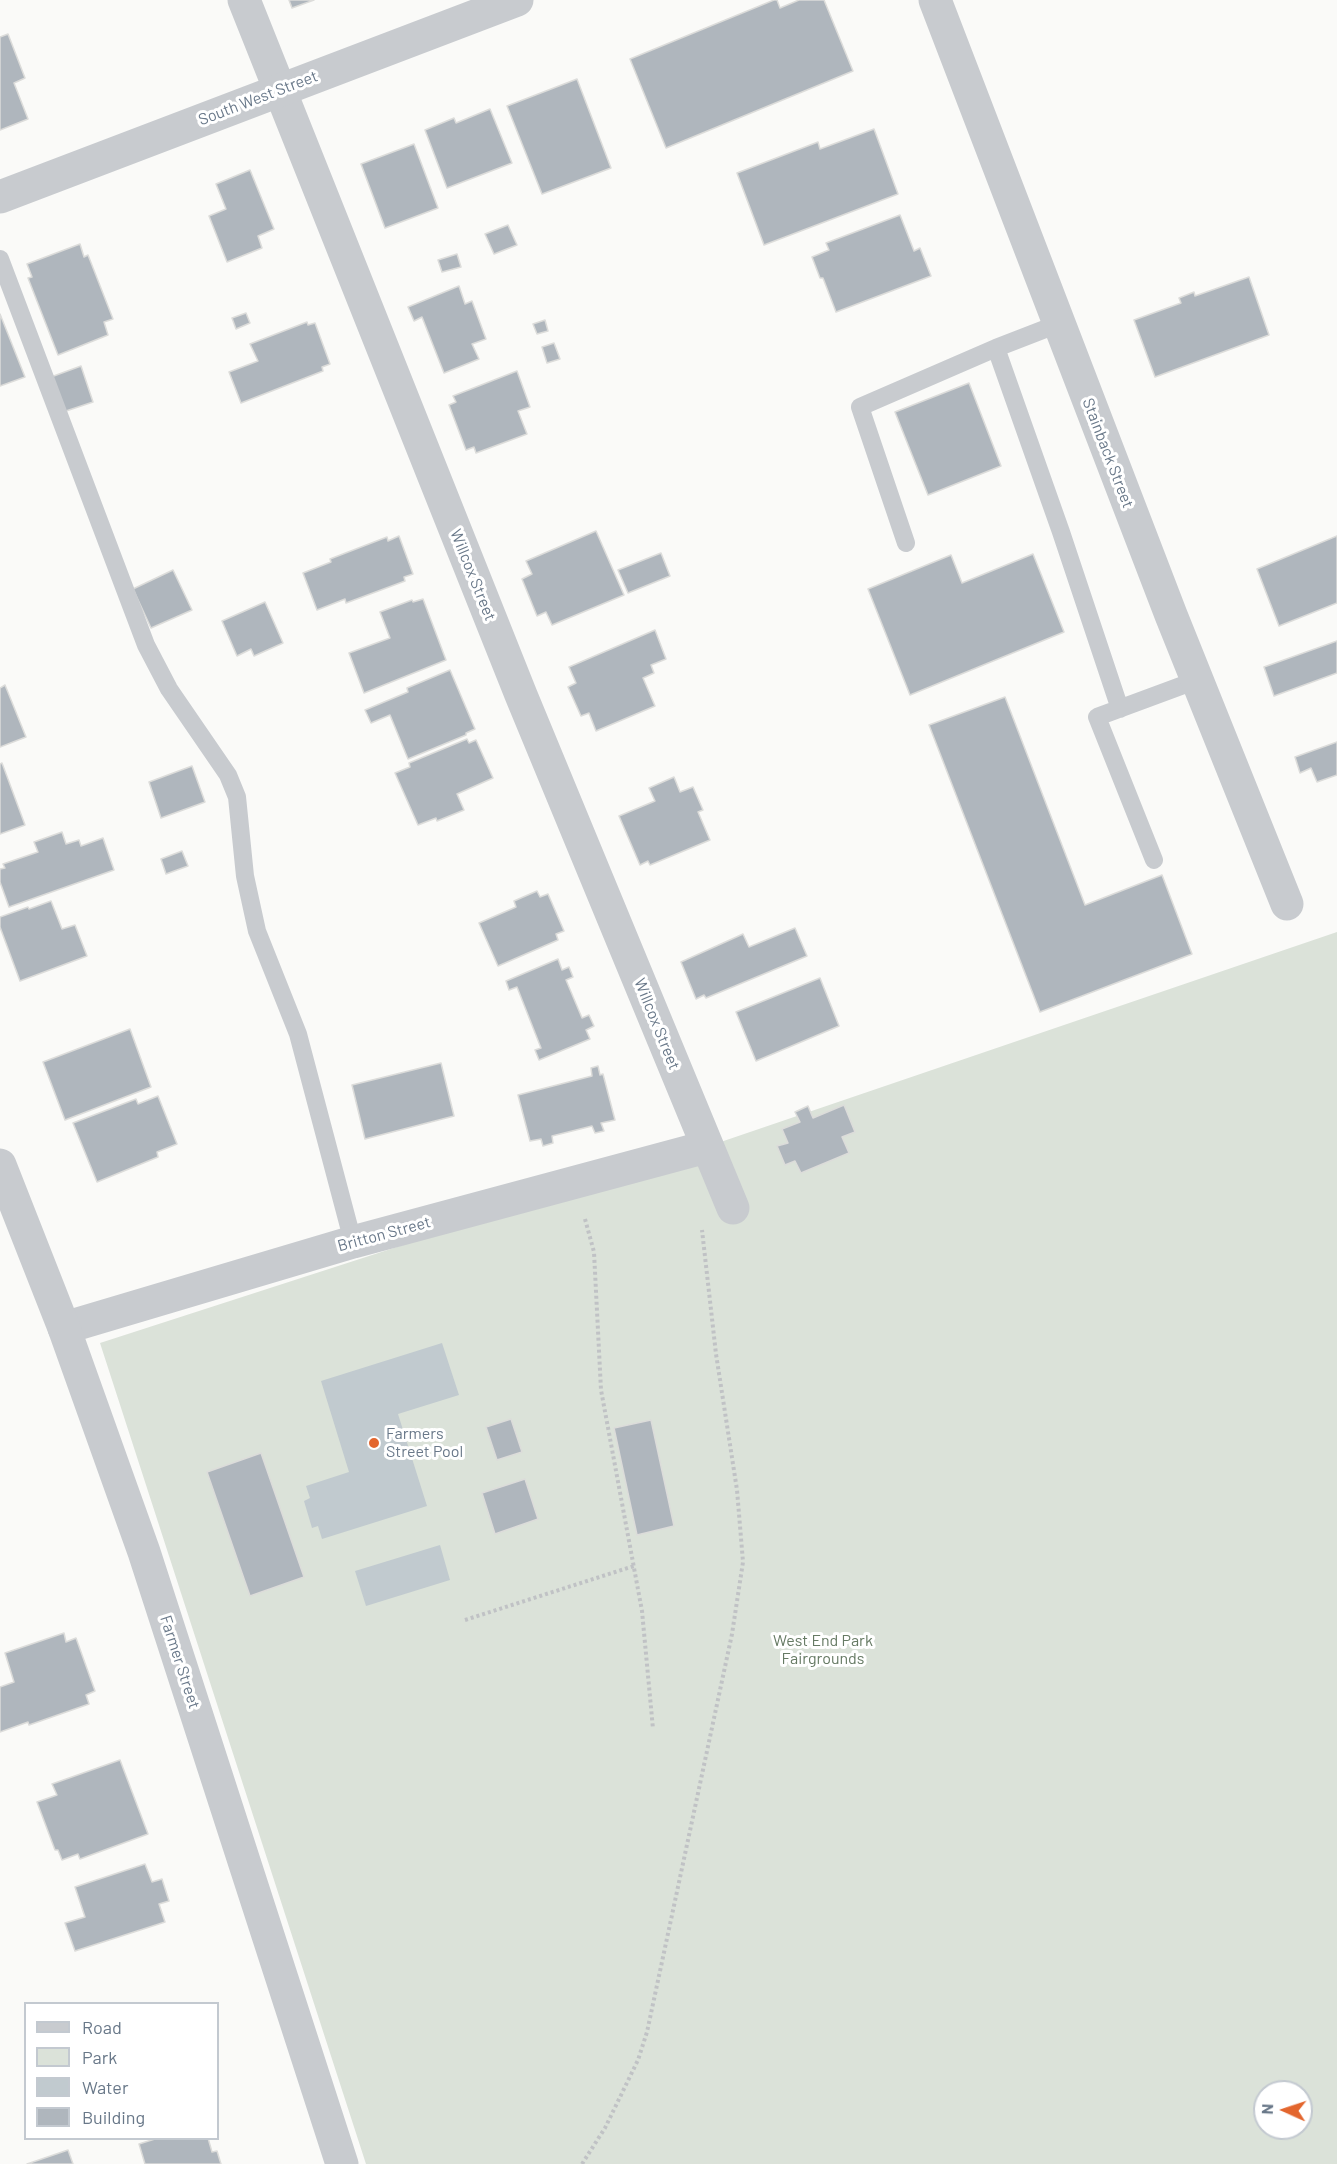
<!DOCTYPE html>
<style>
body{margin:0}
#map{position:relative;width:1337px;height:2164px;overflow:hidden;background:#fafaf8;font-family:Barlow,sans-serif}
canvas{display:block}
.legend{position:absolute;left:24px;top:2002px;width:195px;height:138px;box-sizing:border-box;background:#fff;border:2px solid #c3c9d0;margin:0;padding:8px 10px;list-style:none;font-size:18px;color:#697889}
.legend li{display:flex;align-items:center;gap:12px;height:30px}
.legend b{width:30px;border:2px solid #c3c9d0}
.north{position:absolute;left:1253px;top:2080px;width:60px;height:60px;box-sizing:border-box;background:#fff;border:2px solid #c3c9d0;border-radius:50%;rotate:273deg;font-size:16px;font-weight:700;line-height:24px;text-align:center;color:#697889}
.north::after{content:'';display:block;margin:auto;width:21px;height:27px;background:#e3662e;clip-path:polygon(50% 0,100% 100%,50% 72%,0 100%)}
</style>
<div id="map">
<canvas width="1337" height="2164"></canvas>
<ul class="legend">
<li><b style="height:8px;background:#c8cbcf"></b>Road</li>
<li><b style="height:16px;background:#dbe2d9"></b>Park</li>
<li><b style="height:16px;background:#c1cacf"></b>Water</li>
<li><b style="height:16px;background:#afb6bd"></b>Building</li>
</ul>
<div class="north">N</div>
</div>
<script>
const ctx = document.querySelector('canvas').getContext('2d');
ctx.lineJoin = 'round';
function fillPath(path, color) { ctx.fillStyle = color; ctx.fill(path, 'evenodd'); }
const shape = rows => new Path2D(rows.map(r => 'M' + r).join(''));
function strokePath(path, color, width, dash) { ctx.strokeStyle = color; ctx.lineWidth = width; ctx.lineCap = dash ? 'butt' : 'round'; ctx.setLineDash(dash || []); ctx.stroke(path); }
function label(font, color, halo, rows, align = 'center') {
  ctx.font = font + ' Barlow,sans-serif'; ctx.lineWidth = 6; ctx.setLineDash([]); ctx.textBaseline = 'middle'; ctx.strokeStyle = halo; ctx.fillStyle = color; for (const [text, x, y, turn = 0] of rows) {
    ctx.save(); ctx.translate(x, y); ctx.rotate((+turn || 0) * Math.PI / 180); ctx.textAlign = isNaN(turn) ? turn : align; if (halo) ctx.strokeText(text, 0, 0); ctx.fillText(text, 0, 0); ctx.restore();
  }
}
const green = shape([
 [1337,932,1337,2164,366,2164,100,1343,706,1147],
 [1265,2092,1301,2092,1301,2128,1265,2128]
]);
const water = shape([
 [442,1343,459,1395,398,1414,427,1506,322,1539,318,1526,312,1528,304,1501,310,1498,306,1486,349,1472,321,1381],
 [440,1545,450,1580,366,1606,355,1571]
]);
const building = shape([
 [289,0,314,0,292,8,289,0],
 [774,0,777,0,780,8,799,0,824,0,853,71,666,148,630,59,774,0],
 [8,34,25,78,14,83,28,119,0,130,0,37,8,34],
 [577,79,611,168,542,194,507,106,577,79],
 [490,109,512,163,447,188,425,130,454,118,456,123,490,109],
 [874,129,898,194,764,245,737,173,818,142,820,149,874,129],
 [414,144,438,208,385,228,361,164,414,144],
 [250,170,274,229,258,236,262,248,227,262,209,216,226,209,216,184,250,170],
 [900,215,914,251,920,248,931,276,836,312,823,278,820,278,812,257,829,250,826,243,900,215],
 [508,225,517,245,494,254,485,234,508,225],
 [80,244,84,257,88,255,113,319,104,322,108,335,58,355,28,278,32,277,27,264,80,244],
 [457,254,461,267,442,272,438,260,457,254],
 [1249,277,1269,335,1155,377,1134,320,1181,303,1179,298,1194,292,1195,296,1249,277],
 [459,286,465,304,472,301,486,339,472,344,479,359,444,373,422,317,414,321,408,307,459,286],
 [246,313,250,323,236,329,232,318,246,313],
 [0,314,25,377,0,386,0,314],
 [545,320,548,331,537,334,533,324,545,320],
 [307,322,308,325,315,323,330,364,322,367,323,371,241,403,229,372,258,361,250,344,307,322],
 [554,343,560,359,547,363,542,347,554,343],
 [81,366,93,402,63,412,51,377,81,366],
 [517,371,530,407,518,411,527,434,476,453,474,447,466,450,449,405,456,402,453,396,517,371],
 [969,383,1001,466,928,495,895,412,969,383],
 [596,531,624,595,552,625,546,612,537,616,522,579,532,574,526,561,596,531],
 [399,536,413,574,404,577,405,581,346,603,345,599,317,610,303,573,331,562,330,559,387,537,388,541,399,536],
 [1337,536,1337,603,1279,626,1257,569,1337,536],
 [661,553,670,576,628,593,618,570,661,553],
 [1033,554,1064,632,910,695,868,589,951,555,962,583,1033,554],
 [173,570,192,610,151,628,133,589,173,570],
 [423,599,446,660,364,693,349,653,390,638,380,612,412,600,413,602,423,599],
 [265,602,283,643,254,656,251,649,237,656,222,621,265,602],
 [655,630,666,659,651,665,654,673,643,678,655,706,596,731,589,713,581,716,568,687,576,683,569,667,655,630],
 [1337,641,1337,673,1274,696,1264,667,1337,641],
 [450,670,475,729,466,733,466,735,408,759,390,715,371,723,365,710,408,692,407,688,450,670],
 [5,685,26,737,0,747,0,688,5,685],
 [1005,697,1085,905,1162,875,1192,954,1040,1012,929,725,1005,697],
 [467,739,469,743,476,740,493,778,457,794,464,810,437,821,436,818,418,825,395,773,410,767,409,763,467,739],
 [1337,742,1337,775,1317,782,1311,768,1300,773,1295,757,1337,742],
 [2,763,25,825,0,834,0,764,2,763],
 [192,766,205,802,161,818,149,782,192,766],
 [674,777,680,792,693,787,703,810,698,812,710,840,650,865,648,861,640,865,619,816,655,801,649,788,674,777],
 [62,832,66,844,79,840,81,846,103,838,114,870,9,907,0,882,0,869,5,868,3,864,38,852,34,842,62,832],
 [182,851,188,866,166,874,161,859,182,851],
 [537,891,540,897,548,894,564,931,556,934,558,940,498,966,479,923,516,907,514,901,537,891],
 [51,901,62,929,75,925,87,956,20,981,0,927,0,917,28,907,29,909,51,901],
 [795,928,807,956,706,998,704,995,696,999,681,962,743,934,749,947,795,928],
 [558,959,562,970,569,967,573,977,566,980,582,1018,589,1015,594,1026,586,1030,590,1039,539,1060,535,1050,541,1048,517,987,509,990,506,981,558,959],
 [820,978,839,1026,756,1061,736,1012,820,978],
 [130,1029,151,1087,65,1120,43,1062,130,1029],
 [441,1063,454,1116,365,1139,352,1085,441,1063],
 [598,1066,600,1075,603,1074,615,1120,601,1123,604,1131,595,1133,592,1126,552,1136,553,1143,543,1146,541,1139,530,1141,518,1095,592,1076,591,1068,598,1066],
 [158,1096,177,1144,157,1152,158,1157,97,1182,73,1123,136,1099,138,1104,158,1096],
 [844,1105,855,1132,842,1137,849,1153,801,1173,795,1161,785,1165,777,1146,788,1143,782,1129,800,1122,795,1112,808,1106,813,1118,844,1105],
 [511,1419,522,1452,497,1460,486,1427,511,1419],
 [651,1420,674,1526,637,1535,614,1428,651,1420],
 [261,1453,304,1577,250,1596,207,1472,261,1453],
 [525,1479,538,1519,495,1534,482,1493,525,1479],
 [64,1633,66,1642,76,1638,95,1691,86,1695,89,1704,29,1725,28,1722,0,1732,0,1687,14,1682,5,1653,64,1633],
 [120,1760,148,1834,80,1859,78,1854,62,1860,58,1850,55,1850,37,1802,57,1795,52,1784,120,1760],
 [145,1864,152,1882,162,1879,169,1901,159,1904,165,1922,75,1951,65,1923,85,1917,75,1887,145,1864],
 [158,2138,208,2138,212,2152,217,2151,221,2164,145,2164,139,2144,158,2138],
 [68,2150,73,2164,27,2164,68,2150]
]);
const path = shape([
 [585,1219,594,1252,601,1390,642,1611,653,1729],
 [465,1620,634,1566],
 [582,2164,605,2128,638,2060,647,2032,732,1634,743,1562,737,1490,716,1354,702,1230]
]);
const service = shape([
 [0,259,146,645,169,689,228,775,237,797,245,876,257,931,298,1034,353,1242],
 [996,348,1061,532,1120,709],
 [906,543,860,407,996,348,1058,324],
 [1154,860,1097,717,1197,680]
]);
const minor = shape([
 [244,0,521,695,733,1208],
 [935,0,1171,615,1287,904],
 [64,1328,353,1242,706,1147]
]);
const tertiary = shape([
 [0,197,517,0],
 [0,1165,64,1328,144,1552,342,2164]
]);
const markers = [
 [374,1443,6,"#e3662e"]
];
const streetNames = [
 ["South West Street",258,98,-21],
 ["Stainback Street",1108,453,69],
 ["Willcox Street",473,575,68],
 ["Willcox Street",657,1024,68],
 ["Britton Street",384,1234,-15],
 ["Farmer Street",180,1662,72]
];
const poiNames = [
 ["Farmers",386,1434],
 ["Street Pool",386,1452]
];
const parkNames = [
 ["West End Park",823,1641],
 ["Fairgrounds",823,1659]
];
fillPath(green, '#dbe2d9');
fillPath(water, '#c1cacf');
fillPath(building, '#afb6bd');
strokePath(building, '#dcdcda', 1.5);
strokePath(path, '#c0c2c5', 4, [3, 3]);
strokePath(service, '#c8cbcf', 18);
strokePath(minor, '#c8cbcf', 33);
strokePath(tertiary, '#c8cbcf', 33);
for (const [x, y, r, color] of markers) { const dot = new Path2D(); dot.arc(x, y, r, 0, 2 * Math.PI); ctx.fillStyle = color; ctx.fill(dot); strokePath(dot, '#fff', 2); }
label('16px', '#697889', '#fff', streetNames);
label('16px', '#697889', '#fff', poiNames, 'left');
label('16px', '#667a64', '#fff', parkNames);
</script>
